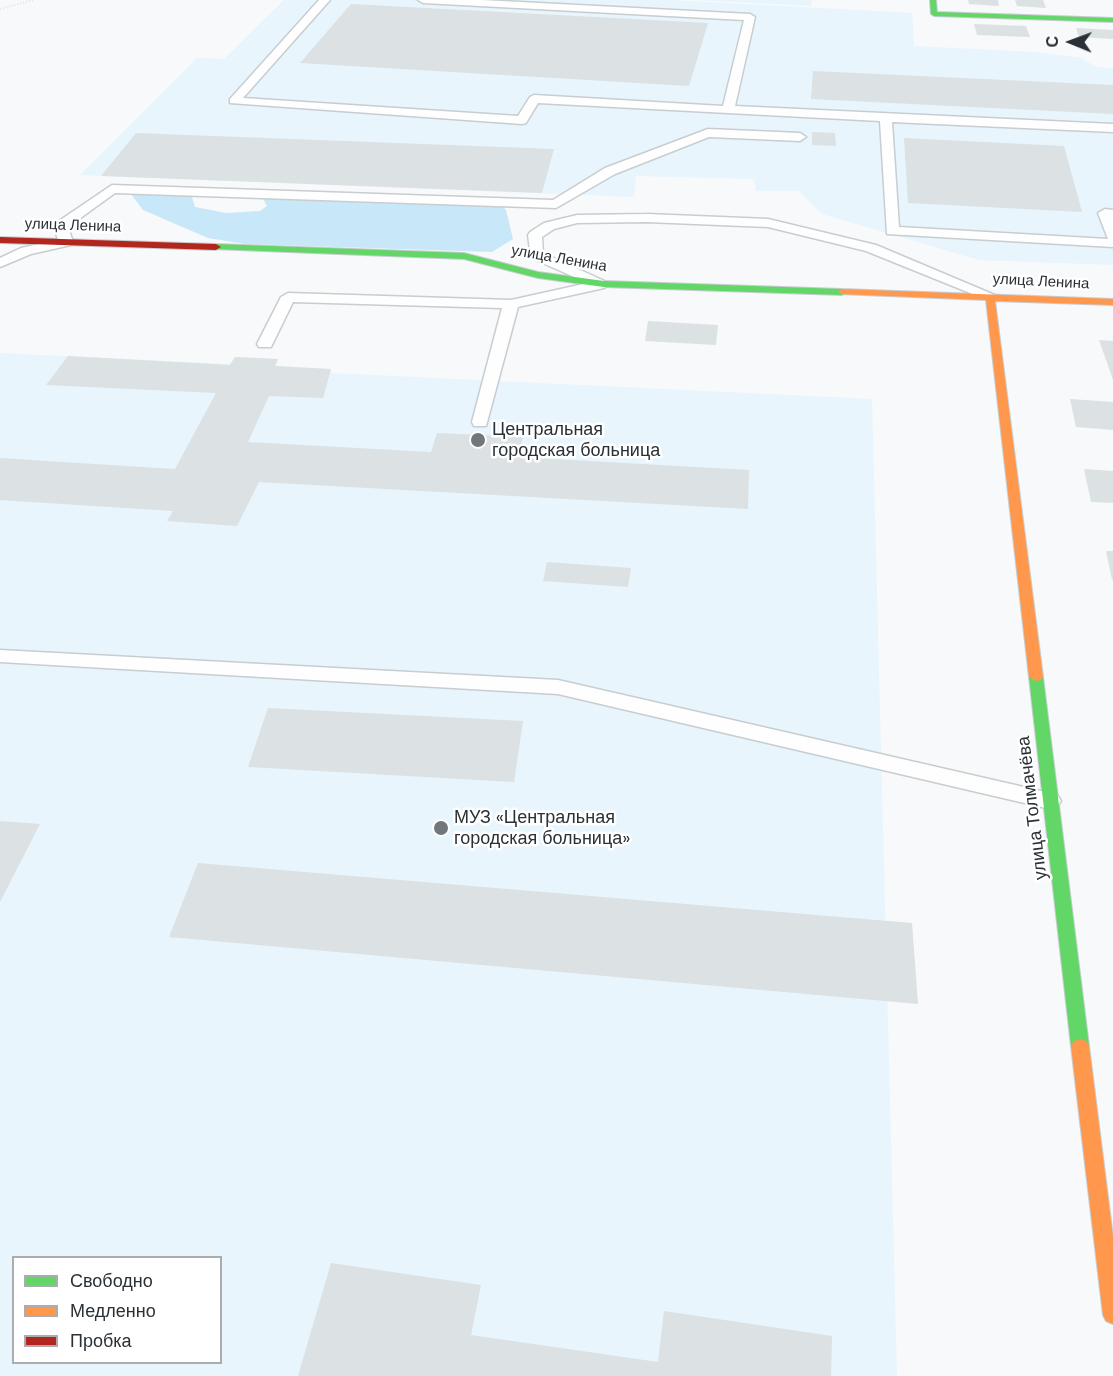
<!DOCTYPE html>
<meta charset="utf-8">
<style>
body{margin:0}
#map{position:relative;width:1113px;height:1376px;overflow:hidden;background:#f7f9fb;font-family:"DM Sans",sans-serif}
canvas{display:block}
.legend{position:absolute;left:12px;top:1256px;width:210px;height:108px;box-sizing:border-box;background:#fff;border:2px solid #aaadaf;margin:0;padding:8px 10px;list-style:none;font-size:18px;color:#2a3136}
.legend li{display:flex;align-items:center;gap:12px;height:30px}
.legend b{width:30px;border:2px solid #aaadaf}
.north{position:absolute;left:1041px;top:12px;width:60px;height:60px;-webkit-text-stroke:4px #fff;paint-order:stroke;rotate:271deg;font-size:16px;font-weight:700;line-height:24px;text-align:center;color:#2a3136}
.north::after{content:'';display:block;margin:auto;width:21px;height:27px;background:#2a3136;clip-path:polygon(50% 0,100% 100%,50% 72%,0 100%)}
</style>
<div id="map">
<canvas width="1113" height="1376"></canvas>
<ul class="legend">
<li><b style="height:8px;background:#63d668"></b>Свободно</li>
<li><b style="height:8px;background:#ff974d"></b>Медленно</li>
<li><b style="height:8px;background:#b3261e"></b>Пробка</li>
</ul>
<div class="north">С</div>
</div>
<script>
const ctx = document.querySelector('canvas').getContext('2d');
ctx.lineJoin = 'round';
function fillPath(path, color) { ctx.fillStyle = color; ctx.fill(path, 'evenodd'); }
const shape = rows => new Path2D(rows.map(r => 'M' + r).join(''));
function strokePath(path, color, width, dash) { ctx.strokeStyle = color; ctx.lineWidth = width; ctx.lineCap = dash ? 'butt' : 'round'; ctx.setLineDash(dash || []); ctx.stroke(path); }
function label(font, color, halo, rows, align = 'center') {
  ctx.font = font + ' "DM Sans",sans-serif'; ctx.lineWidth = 5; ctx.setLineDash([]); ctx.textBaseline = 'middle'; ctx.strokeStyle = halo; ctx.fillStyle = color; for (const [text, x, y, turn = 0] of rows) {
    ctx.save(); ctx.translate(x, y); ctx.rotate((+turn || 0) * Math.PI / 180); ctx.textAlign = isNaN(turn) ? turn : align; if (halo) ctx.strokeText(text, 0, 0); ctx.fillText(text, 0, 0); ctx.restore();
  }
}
const built = shape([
 [284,0,670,0,912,13,914,46,1033,52,1082,58,1094,66,1113,69,1113,265,979,260,822,214,799,191,756,191,754,179,636,176,634,197,80,175,197,58,224,59],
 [696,0,812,0,811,6],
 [0,353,230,364,235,357,278,359,276,366,331,369,331,373,872,399,897,1376,0,1376],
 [14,1258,220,1258,220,1362,14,1362]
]);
const green = shape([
 [131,194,191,194,195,207,226,213,260,211,267,206,262,197,500,203,506,210,513,239,492,252,245,244,208,238,143,210]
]);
const building = shape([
 [968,0,998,0,999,6,969,4],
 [1015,0,1043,0,1046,8,1017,6],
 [351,4,708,23,689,86,300,63],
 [974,24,1026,26,1030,37,977,35],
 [1076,28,1113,30,1113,39,1079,37],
 [813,71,1113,85,1113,114,811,99],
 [812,132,835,133,836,146,812,145],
 [136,133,554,149,542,193,101,176],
 [904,138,1064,146,1082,212,908,203],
 [648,321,718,325,716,345,645,341],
 [1099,340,1113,341,1113,380],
 [68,356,230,365,235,357,278,359,275,366,331,369,323,398,269,396,248,442,431,452,437,433,523,437,518,457,749,470,748,509,259,482,237,526,167,521,173,511,0,500,0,458,175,469,216,393,46,385],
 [1070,399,1113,402,1113,430,1076,427],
 [1084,469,1113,471,1113,503,1091,502],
 [1106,551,1113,551,1113,579,1112,580],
 [547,562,631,568,628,587,543,581],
 [268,708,523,721,514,782,248,767],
 [0,821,40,824,0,902],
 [198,863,912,923,918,1004,169,937],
 [331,1263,481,1285,471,1335,658,1362,664,1311,832,1336,831,1376,298,1376]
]);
const path = shape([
 [0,9,33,0]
]);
const lane = shape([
 [319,0,330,0,243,98,518,116,530,97,534,95,723,106,744,20,423,3,418,0,482,0,750,14,755,17,735,106,1113,124,1113,132,892,122,899,227,1108,239,1098,213,1105,209,1113,210,1113,247,887,234,880,121,538,103,526,123,522,124,230,103,230,99,319,0],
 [708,129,800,133,806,137,800,141,709,137,615,174,556,208,115,193,68,227,73,242,71,245,31,254,0,267,0,258,21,248,58,240,54,226,56,223,112,185,553,200,605,168,708,129],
 [647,214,768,219,876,245,997,296,995,299,985,299,866,251,768,227,647,222,577,223,554,229,542,237,543,253,611,284,604,288,518,307,486,426,474,426,472,422,502,308,293,302,271,347,259,347,257,344,281,297,288,293,511,300,588,283,531,258,528,235,530,232,544,223,577,215,647,214],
 [0,650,558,680,1050,793,1058,796,1061,801,1058,806,1050,809,558,694,0,662,0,650]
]);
const fast = shape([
 [930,0,936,0,937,12,1113,18,1113,22,934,16,931,14,930,0],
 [216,244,464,253,538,272,604,281,842,289,847,292,842,295,604,287,538,278,464,259,213,249,213,245,216,244],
 [1036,673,1043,677,1089,1046,1086,1051,1080,1053,1074,1051,1071,1046,1029,677,1036,673]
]);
const slow = shape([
 [842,289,1113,299,1113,305,995,301,1043,677,1041,680,1036,681,1029,677,986,300,839,294,839,290,842,289],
 [1080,1039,1086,1041,1089,1046,1113,1237,1113,1324,1106,1321,1103,1315,1071,1046,1074,1041,1080,1039]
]);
const jam = shape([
 [0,237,216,244,221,247,216,250,0,243,0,237]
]);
const markers = [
 [478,440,8,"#72777b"],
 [441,828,8,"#72777b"]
];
const farStreetnames = [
 ["улица Ленина",73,226,2],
 ["улица Ленина",559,259,10],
 ["улица Ленина",1041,282,3]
];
const poiNames = [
 ["Центральная",492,430],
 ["городская больница",492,451],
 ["МУЗ «Центральная",454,818],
 ["городская больница»",454,839]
];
const streetNames = [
 ["улица Толмачёва",1033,808,-97]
];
fillPath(built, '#e8f5fd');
fillPath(green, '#c8e7f8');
fillPath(building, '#dce1e3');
strokePath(lane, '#c8cdd0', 3);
strokePath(fast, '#c8cdd0', 2);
strokePath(slow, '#c8cdd0', 2);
strokePath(jam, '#c8cdd0', 2);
strokePath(path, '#e1e2e2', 2, [1, 2]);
fillPath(lane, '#fefefe');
fillPath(fast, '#63d668');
fillPath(slow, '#ff974d');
fillPath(jam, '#b3261e');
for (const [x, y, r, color] of markers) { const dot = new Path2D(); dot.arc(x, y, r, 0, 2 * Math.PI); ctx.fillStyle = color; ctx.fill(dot); strokePath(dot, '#fff', 2); }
label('15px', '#2a3136', '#fff', farStreetnames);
label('18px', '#2a3136', '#fff', poiNames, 'left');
label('18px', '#2a3136', '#fff', streetNames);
</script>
